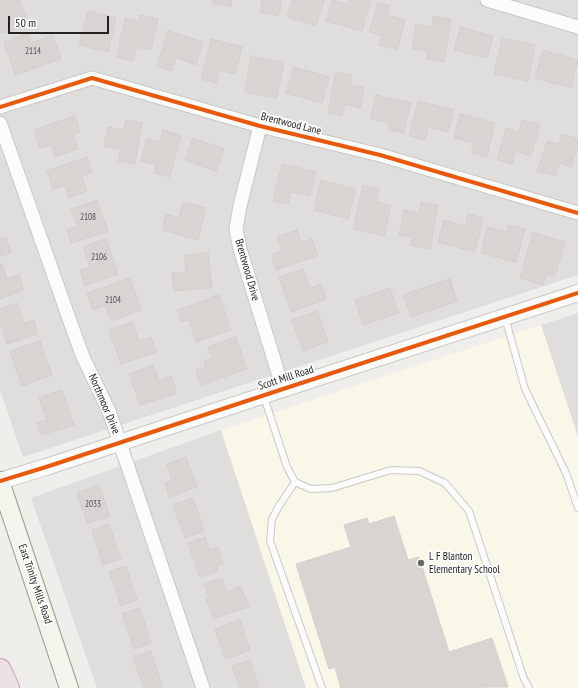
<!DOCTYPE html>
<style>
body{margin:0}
#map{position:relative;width:578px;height:688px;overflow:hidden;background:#f0eeeb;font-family:"PT Sans Narrow",sans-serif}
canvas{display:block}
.scale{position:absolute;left:8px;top:16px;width:101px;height:18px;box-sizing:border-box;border:2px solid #222;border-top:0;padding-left:5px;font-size:12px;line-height:14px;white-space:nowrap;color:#222;-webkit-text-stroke:3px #fff;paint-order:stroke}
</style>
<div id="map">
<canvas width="578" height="688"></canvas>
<div class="scale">50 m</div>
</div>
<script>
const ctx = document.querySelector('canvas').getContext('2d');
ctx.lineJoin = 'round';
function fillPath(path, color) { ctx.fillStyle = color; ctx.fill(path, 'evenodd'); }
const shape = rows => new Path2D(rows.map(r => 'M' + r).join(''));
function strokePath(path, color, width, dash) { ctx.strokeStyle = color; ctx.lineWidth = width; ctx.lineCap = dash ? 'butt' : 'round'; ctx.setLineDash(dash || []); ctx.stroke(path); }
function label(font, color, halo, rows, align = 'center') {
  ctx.font = font + ' "PT Sans Narrow",sans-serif'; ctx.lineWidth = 3.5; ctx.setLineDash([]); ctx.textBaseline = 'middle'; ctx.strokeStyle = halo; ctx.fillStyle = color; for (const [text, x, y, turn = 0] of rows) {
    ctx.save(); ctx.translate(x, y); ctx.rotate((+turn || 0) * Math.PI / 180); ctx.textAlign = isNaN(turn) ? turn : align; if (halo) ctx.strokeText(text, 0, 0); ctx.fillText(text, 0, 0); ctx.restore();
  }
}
const residential = shape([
 [0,0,578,0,578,275,23,457,0,390],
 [578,313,578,437,541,325],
 [221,430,306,688,97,688,31,498]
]);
const education = shape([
 [541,325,578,437,578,688,306,688,221,430]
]);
const building = shape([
 [0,0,20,0,29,25,2,34,0,29,0,0],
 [212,0,232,0,231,7,212,3,212,0],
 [262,0,282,0,278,16,260,12,262,0],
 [292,0,324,0,316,26,287,17,292,0],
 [332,0,347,4,349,0,371,0,362,31,326,21,332,0],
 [378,2,390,6,387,15,405,20,397,50,379,45,382,36,369,32,378,2],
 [88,11,116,18,108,52,79,45,88,11],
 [140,15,158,19,151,50,136,47,133,61,117,57,125,18,139,21,140,15],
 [433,16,451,19,444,62,427,59,428,51,412,48,416,24,432,27,433,16],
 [460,27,493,36,487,58,454,50,460,27],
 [168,31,203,42,196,65,176,58,172,71,157,66,168,31],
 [28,33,31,43,53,35,61,59,15,75,4,42,28,33],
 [502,38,535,45,528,81,494,74,502,38],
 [211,39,242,47,235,74,219,70,216,83,201,79,211,39],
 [543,50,578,60,571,88,535,78,543,50],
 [251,56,284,62,277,98,245,92,251,56],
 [294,67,329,77,322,103,286,93,294,67],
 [336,72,352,75,350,85,364,88,360,108,345,104,342,116,328,113,336,72],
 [376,95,411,103,404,133,388,130,389,123,370,119,376,95],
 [418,101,454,110,448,132,428,127,425,140,409,136,418,101],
 [460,114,495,123,487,157,471,153,474,143,454,138,460,114],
 [75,116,80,132,73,135,78,149,55,157,51,145,40,148,34,130,75,116],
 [126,120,142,123,135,164,118,161,121,149,104,146,108,127,124,130,126,120],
 [522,120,540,125,531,156,516,151,512,164,497,160,506,128,518,132,522,120],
 [163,130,181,135,170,177,154,173,156,165,141,161,147,139,160,142,163,130],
 [562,134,578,139,578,144,571,167,559,163,555,176,537,171,547,141,559,144,562,134],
 [193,138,224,149,216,171,185,160,193,138],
 [87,157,92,172,82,176,87,191,69,198,65,185,53,189,47,171,87,157],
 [282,164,316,172,310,196,291,192,288,204,273,201,282,164],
 [321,180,356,189,348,219,314,210,321,180],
 [363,185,379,189,376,202,391,205,384,236,353,229,363,185],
 [97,200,108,231,71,243,67,230,77,226,71,209,97,200],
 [183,202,206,208,198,240,162,230,166,214,179,218,183,202],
 [421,202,438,205,430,249,411,245,412,237,399,235,404,210,419,213,421,202],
 [468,214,483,218,475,252,438,242,444,220,465,226,468,214],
 [508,225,525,229,516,262,481,253,487,227,506,232,508,225],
 [297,230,301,243,312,239,318,256,276,270,271,255,282,251,277,237,297,230],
 [533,232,565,242,555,276,547,273,543,285,520,278,533,232],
 [6,237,11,253,0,256,0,239,6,237],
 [106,239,118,274,85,286,80,270,90,267,83,247,106,239],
 [208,253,212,288,174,291,172,273,186,272,184,255,208,253],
 [2,264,7,279,19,275,24,290,0,299,0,265,2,264],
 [303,269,310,288,321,284,326,299,291,312,279,277,303,269],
 [130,278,141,310,111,321,105,306,93,310,87,293,130,278],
 [450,279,457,301,411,317,403,295,450,279],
 [390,288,399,313,363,325,355,300,390,288],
 [219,295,231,330,196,342,189,320,181,322,177,310,219,295],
 [17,303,24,323,34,320,38,334,7,344,0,322,0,309,17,303],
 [317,311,328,342,303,351,292,320,317,311],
 [132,322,139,341,151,337,157,352,121,364,109,330,132,322],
 [236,337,247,369,201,385,196,370,206,367,204,361,212,358,208,347,236,337],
 [40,341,52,375,22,386,10,351,40,341],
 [153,365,159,381,171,376,177,393,140,405,129,374,153,365],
 [62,390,74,425,41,435,37,423,47,420,39,398,62,390],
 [186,457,197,487,169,497,165,483,172,481,167,464,186,457],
 [99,485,110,516,87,523,77,493,99,485],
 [193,498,204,531,185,538,173,505,193,498],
 [394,516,408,560,419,557,449,652,492,638,508,687,341,688,335,667,329,669,296,564,351,547,344,525,367,518,369,524,394,516],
 [109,524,121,559,103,565,92,530,109,524],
 [205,537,209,550,218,547,223,564,217,566,218,571,200,578,188,543,205,537],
 [126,566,137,600,121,606,109,572,126,566],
 [222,578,227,592,241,586,249,607,213,619,206,598,209,597,204,584,222,578],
 [140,608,151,643,134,649,122,614,140,608],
 [240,620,250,650,225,659,215,629,240,620],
 [151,651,162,686,156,688,144,688,133,657,151,651],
 [250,660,259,688,240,688,232,666,250,660]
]);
const service = shape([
 [505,317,525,389,566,473,578,508],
 [264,397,287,467,295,482,311,489,332,488,391,470,419,471,445,483,469,511,524,679,529,688],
 [295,482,279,506,272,519,270,541,322,688]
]);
const minor = shape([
 [487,0,578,27],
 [0,107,92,78,260,126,380,155,578,213],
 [0,123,72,327,83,357,109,411,203,688],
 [260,126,240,206,236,229,240,249,283,389]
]);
const tertiary = shape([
 [0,481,46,467,283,389,578,293]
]);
const secondary = shape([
 [0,481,69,688]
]);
const motorway = shape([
 [0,670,8,688]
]);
const cycleway = shape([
 [0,107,92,78,260,126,380,155,578,213],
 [0,481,46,467,283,389,578,293]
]);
const markers = [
 [421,563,4,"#6a6968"]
];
const numberNames = [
 ["2114",33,51],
 ["2108",88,217],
 ["2106",99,257],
 ["2104",113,300],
 ["2033",93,504]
];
const streetNames = [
 ["Brentwood Lane",291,124,14],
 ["Brentwood Drive",247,270,74],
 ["Scott Mill Road",286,378,-18],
 ["Northmoor Drive",104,404,67],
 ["East Trinity Mills Road",35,584,71]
];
const poiNames = [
 ["L F Blanton",429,557],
 ["Elementary School",429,570]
];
fillPath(residential, '#dfdedc');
fillPath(education, '#f8f7e8');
fillPath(building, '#d7d4d2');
strokePath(building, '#d3d0cc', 1);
strokePath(service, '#c9c8c7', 8);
strokePath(minor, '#c9c8c7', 15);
strokePath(tertiary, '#c9c8c7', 18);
strokePath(secondary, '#999a82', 20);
strokePath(motorway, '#c5a2ac', 24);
strokePath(service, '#fdfcfc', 6);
strokePath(minor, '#fdfcfc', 13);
strokePath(tertiary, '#fdfcfc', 16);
strokePath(secondary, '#f4f4ed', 18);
strokePath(motorway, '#ece0e2', 22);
strokePath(cycleway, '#e8590c', 4);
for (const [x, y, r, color] of markers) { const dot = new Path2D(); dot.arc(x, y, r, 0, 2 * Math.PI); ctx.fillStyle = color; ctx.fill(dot); strokePath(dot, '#fff', 1.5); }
label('9px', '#4f4e4e', null, numberNames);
label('11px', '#222', '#fff', streetNames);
label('11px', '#222', '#fff', poiNames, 'left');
</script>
